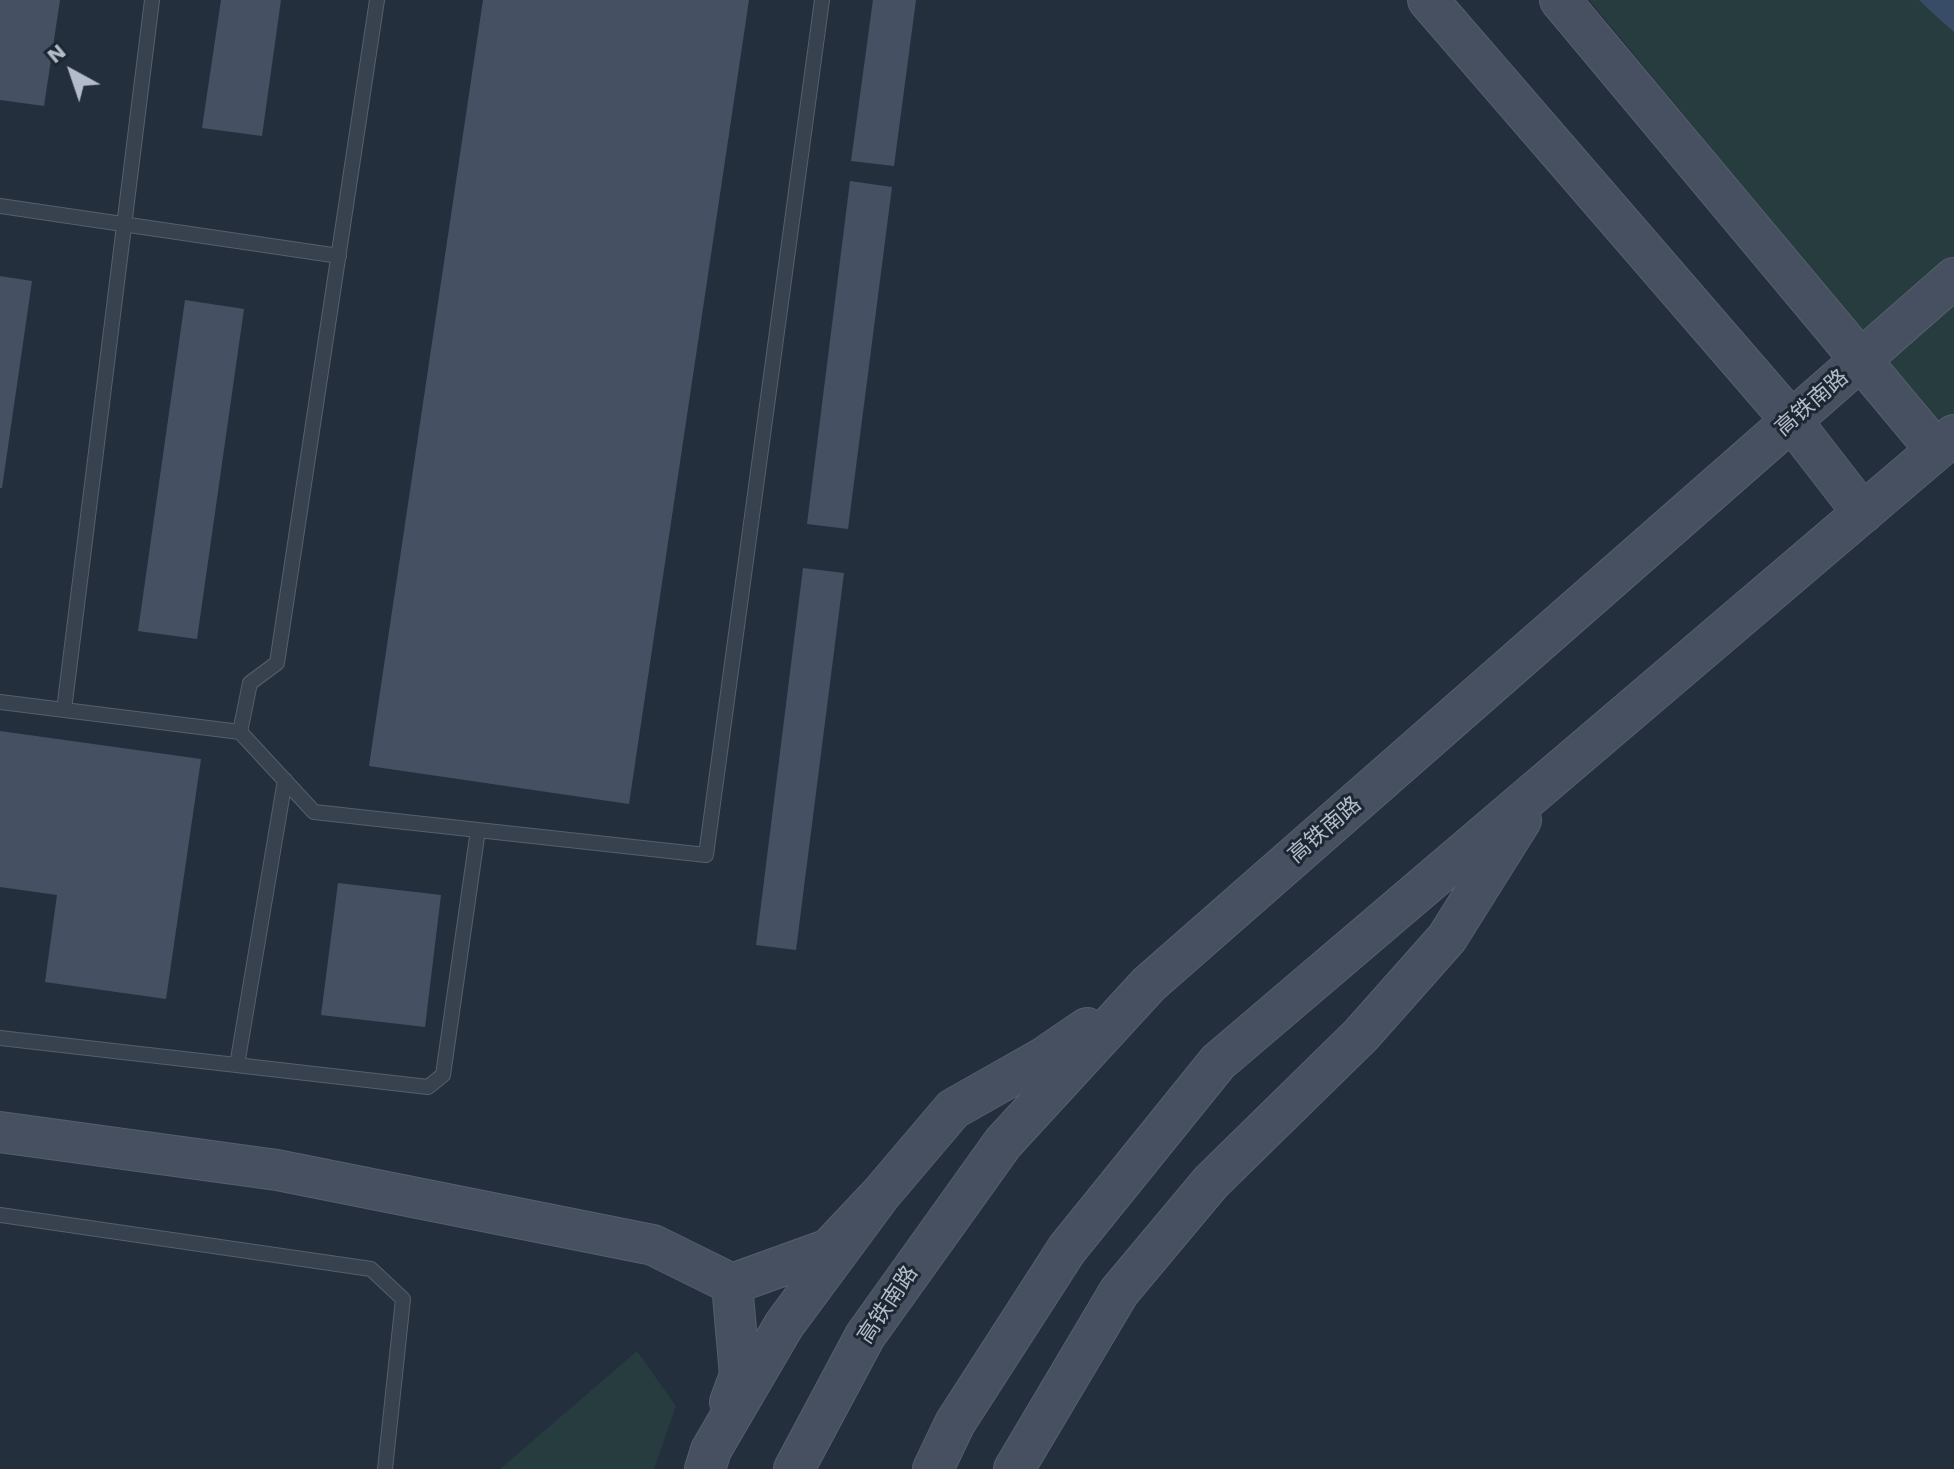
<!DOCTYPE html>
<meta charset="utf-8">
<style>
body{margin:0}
#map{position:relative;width:1954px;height:1469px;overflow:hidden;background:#242f3e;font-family:"Work Sans",sans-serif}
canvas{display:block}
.north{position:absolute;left:32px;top:32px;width:80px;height:80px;-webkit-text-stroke:6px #1d2633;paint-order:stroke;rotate:320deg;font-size:22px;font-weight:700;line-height:32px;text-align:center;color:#b4bcc9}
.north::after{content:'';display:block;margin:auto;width:28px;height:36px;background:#b4bcc9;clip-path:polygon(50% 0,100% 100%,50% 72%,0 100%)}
</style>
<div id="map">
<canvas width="1954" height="1469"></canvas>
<div class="north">N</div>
</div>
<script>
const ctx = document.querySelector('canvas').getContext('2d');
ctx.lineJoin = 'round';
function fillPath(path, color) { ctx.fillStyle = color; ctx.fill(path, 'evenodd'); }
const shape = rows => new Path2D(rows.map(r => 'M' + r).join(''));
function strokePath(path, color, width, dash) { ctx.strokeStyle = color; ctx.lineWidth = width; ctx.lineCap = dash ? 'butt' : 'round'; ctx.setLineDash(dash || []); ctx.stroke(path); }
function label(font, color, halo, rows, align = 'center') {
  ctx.font = font + ' "Work Sans","Noto Sans SC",sans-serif'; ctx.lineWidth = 6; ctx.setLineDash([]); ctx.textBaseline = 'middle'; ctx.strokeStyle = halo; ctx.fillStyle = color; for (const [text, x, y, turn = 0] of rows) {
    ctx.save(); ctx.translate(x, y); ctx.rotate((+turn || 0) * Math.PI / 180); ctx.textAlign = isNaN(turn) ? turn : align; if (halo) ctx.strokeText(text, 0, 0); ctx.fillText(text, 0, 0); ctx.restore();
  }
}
const green = shape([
 [1589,0,1954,0,1954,442],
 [637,1351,676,1406,654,1469,500,1469]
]);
const water = shape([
 [1919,0,1954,0,1954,32,1936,16]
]);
const building = shape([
 [0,0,60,0,44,106,0,100],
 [221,0,281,0,262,136,202,128],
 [483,0,749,0,629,804,369,766],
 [873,0,916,0,894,166,851,161],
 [850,181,892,187,848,529,807,524],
 [0,276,32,281,2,488,0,488],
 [185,300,244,309,197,639,138,631],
 [803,568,844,573,796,950,756,945],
 [0,731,201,759,166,999,45,982,57,895,0,887],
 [338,883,441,895,425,1027,321,1015]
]);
const lane = shape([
 [0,206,339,256],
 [0,702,240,732,314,812,706,855,822,0],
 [64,710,152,0],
 [240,732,250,683,277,663,377,0],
 [0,1038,428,1087,443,1075,478,830],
 [237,1065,285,780],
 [0,1215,371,1269,403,1299,385,1469]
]);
const secondary = shape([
 [1428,0,1791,420,1863,513],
 [1560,0,1936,450],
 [0,1132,277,1170,653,1245,732,1284,829,1249,880,1195],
 [730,1402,740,1375,732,1284],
 [705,1469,711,1450,784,1325,880,1195,953,1109,1043,1058,1087,1028],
 [794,1469,865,1336,1003,1143,1149,984,1954,278],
 [933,1469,955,1423,1067,1249,1218,1062,1954,435],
 [1014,1469,1119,1292,1211,1182,1361,1035,1447,938,1521,820]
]);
const streetNames = [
 ["高铁南路",1812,403,-41],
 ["高铁南路",1325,830,-41],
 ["高铁南路",888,1305,-56]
];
fillPath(green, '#263c3f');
fillPath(water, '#394c67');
fillPath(building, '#455162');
strokePath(lane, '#565f6c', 16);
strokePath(secondary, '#565f6c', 42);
strokePath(lane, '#38414e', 14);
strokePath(secondary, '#465061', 40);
label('22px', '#b4bcc9', '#1d2633', streetNames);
</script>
